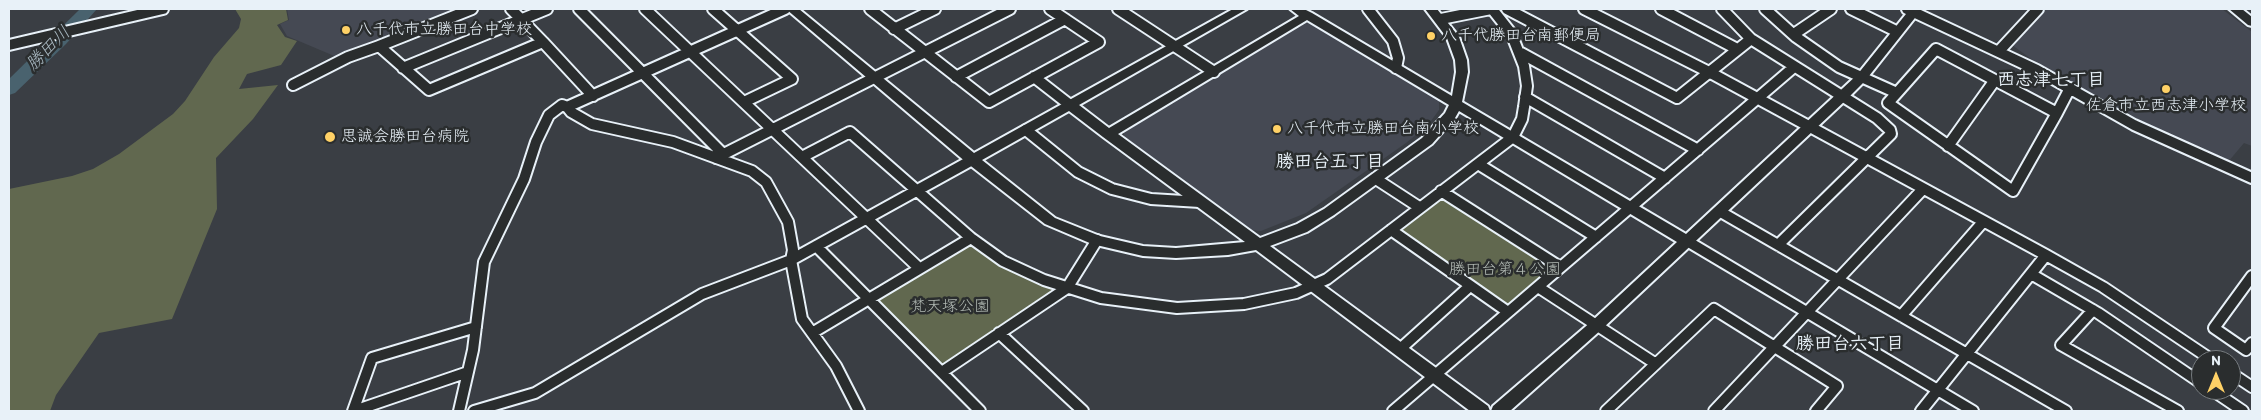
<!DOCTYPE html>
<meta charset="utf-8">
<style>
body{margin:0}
#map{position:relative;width:2261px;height:420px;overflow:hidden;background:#3a3e44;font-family:Itim,sans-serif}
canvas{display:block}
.frame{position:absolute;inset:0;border:10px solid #e8f1f8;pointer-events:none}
.north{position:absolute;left:2191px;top:350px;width:50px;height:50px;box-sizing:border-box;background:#2a2d2e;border:1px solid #767b7f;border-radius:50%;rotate:0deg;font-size:14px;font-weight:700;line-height:20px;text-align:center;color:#e8f1f8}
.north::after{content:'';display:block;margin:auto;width:18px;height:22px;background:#ffd166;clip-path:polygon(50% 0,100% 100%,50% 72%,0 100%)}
</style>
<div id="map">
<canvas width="2261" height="420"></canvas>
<div class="frame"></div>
<div class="north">N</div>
</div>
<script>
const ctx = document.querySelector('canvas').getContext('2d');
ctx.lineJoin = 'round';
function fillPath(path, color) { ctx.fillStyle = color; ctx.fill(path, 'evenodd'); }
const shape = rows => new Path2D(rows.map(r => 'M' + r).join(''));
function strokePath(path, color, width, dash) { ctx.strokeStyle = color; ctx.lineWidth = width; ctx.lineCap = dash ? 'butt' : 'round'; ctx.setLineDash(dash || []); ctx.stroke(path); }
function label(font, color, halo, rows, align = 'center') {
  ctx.font = font + ' Itim,"Klee One",sans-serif'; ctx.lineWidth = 5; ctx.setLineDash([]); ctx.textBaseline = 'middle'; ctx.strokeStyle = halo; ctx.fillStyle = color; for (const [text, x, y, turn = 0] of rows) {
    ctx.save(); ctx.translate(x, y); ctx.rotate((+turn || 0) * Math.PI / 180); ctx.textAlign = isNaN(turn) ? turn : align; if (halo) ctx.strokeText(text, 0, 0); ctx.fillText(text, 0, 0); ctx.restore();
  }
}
const built = shape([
 [287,9,462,9,339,58,287,36,280,24,289,20],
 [2046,9,2222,9,2252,32,2252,146,2244,143,2228,162,2116,110,2045,69,2012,45],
 [1305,23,1314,24,1439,100,1439,110,1428,125,1406,143,1306,213,1261,231,1251,230,1124,138,1124,132]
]);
const green = shape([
 [235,9,286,9,288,20,277,25,285,37,297,41,281,65,247,74,239,89,278,85,253,119,216,158,217,209,172,319,99,333,56,395,50,411,9,411,9,189,72,176,93,169,119,154,173,114,185,101,214,57,239,28,241,19],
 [1441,191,1560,267,1508,312,1391,230],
 [971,241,1001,265,1023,276,1060,289,942,366,875,299]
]);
const river = shape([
 [80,9,97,9,66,44,15,93,9,95,9,79,80,9]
]);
const street = shape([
 [472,9,379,46,429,90,543,42,593,96],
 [511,9,543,42],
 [579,9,723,154],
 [645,9,919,268],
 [713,9,792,79,744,102],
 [870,9,989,102,1099,42,1050,9],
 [1118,9,1214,72],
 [1368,9,1393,41,1398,58,1396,68],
 [1507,9,1677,98,1751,39],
 [1584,9,1709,72,2046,255,2103,287,2212,360],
 [1661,9,1737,49],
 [1722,9,1751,39,1877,118,1890,130,1891,134,1778,245],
 [1765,9,1796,37,1839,67,1897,93],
 [1851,9,1896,31],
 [1907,9,2037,70,2134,125,2252,178],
 [1441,19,1491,9],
 [894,29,935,9],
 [1794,34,1831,9],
 [9,45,163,9],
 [1936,49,2057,113,2013,191,1888,103,1936,49],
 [1999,51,2038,9],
 [1521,53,1698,150],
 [403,68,547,9],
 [956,77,1065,19],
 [1034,77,1070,105],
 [293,85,348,57,379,46],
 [1525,97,1665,178],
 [567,107,571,112,592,124,673,142,752,171,766,182,788,222,793,250,791,260,802,319,836,366,859,411],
 [2057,113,2070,88],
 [1026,130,1078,172,1112,189,1151,199,1200,202],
 [1948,146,1995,80],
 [802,157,850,132,971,238,1003,261,1044,280,1101,298,1177,308,1244,304,1296,293,1327,279,1513,137,1522,119,1524,107,1527,86,1524,66,1511,33,1492,9],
 [716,158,1010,9],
 [1478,164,1596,237],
 [1376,179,1419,207],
 [1441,191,1560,267],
 [1719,211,2066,411],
 [1391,230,1508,312],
 [1687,241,1973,411],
 [816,246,980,411],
 [2031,274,2098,313,2201,383],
 [2252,276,2214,328,2246,350,2252,343],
 [1538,287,1656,364],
 [2093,310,2061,345,2178,411],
 [1901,316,1983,222],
 [812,333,971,238],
 [999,333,1083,411],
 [1399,350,1470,286],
 [942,372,1067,288,1097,240],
 [2231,373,2252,387],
 [2212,390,2243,411],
 [353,411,372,358,476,327],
 [354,411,468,372],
 [459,411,473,350,484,262,524,179,536,142,549,115,562,105,567,107,785,9],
 [474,411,535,393,702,294,791,260,972,160],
 [1393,411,1794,67],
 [1606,411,1714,309,1837,386,1816,411],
 [1714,411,1923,189],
 [1921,411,2046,255]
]);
const secondary = shape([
 [786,9,799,9,974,153,1233,9,1247,9,1079,105,1109,128,1299,16,1290,9,1304,9,1312,13,1452,96,1456,72,1455,60,1447,38,1425,9,1437,9,1459,37,1467,60,1468,72,1462,102,1686,234,1857,75,1910,9,1922,9,1865,81,1846,100,1602,329,1510,411,1491,411,1493,406,1592,321,1677,242,1459,111,1455,118,1432,144,1334,215,1307,232,1270,246,1488,406,1490,411,1470,411,1256,250,1228,255,1176,258,1143,256,1092,244,1045,224,967,163,786,9],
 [1307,20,1449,105,1445,113,1422,138,1324,209,1297,224,1260,238,1118,134,1307,20],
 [1069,111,1103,137,1245,242,1176,248,1143,246,1100,236,1055,218,982,160,1069,111],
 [2229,9,2242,9,2252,17,2252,26,2248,25,2229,9]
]);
const markers = [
 [346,30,5,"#ffd166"],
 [1431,36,5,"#ffd166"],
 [2166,89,5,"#ffd166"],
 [1277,129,5,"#ffd166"],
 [330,137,6,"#ffd166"]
];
const poiNames = [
 ["八千代市立勝田台中学校",356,30],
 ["八千代勝田台南郵便局",1441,36],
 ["佐倉市立西志津小学校",2166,106,"center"],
 ["八千代市立勝田台南小学校",1287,129],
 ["思誠会勝田台病院",341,137]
];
const parkNames = [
 ["勝田台第４公園",1505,270],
 ["梵天塚公園",950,307]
];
const waterNames = [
 ["勝田川",49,49,-45]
];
const neighbourhoodNames = [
 ["西志津七丁目",2051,80],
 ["勝田台五丁目",1330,162],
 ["勝田台六丁目",1850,344]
];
fillPath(built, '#454953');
fillPath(green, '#61684f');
fillPath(river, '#49626e');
strokePath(street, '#e8f1f8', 14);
strokePath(secondary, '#e8f1f8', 4);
strokePath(street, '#2a2d2e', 10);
fillPath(secondary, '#2a2d2e');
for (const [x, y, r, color] of markers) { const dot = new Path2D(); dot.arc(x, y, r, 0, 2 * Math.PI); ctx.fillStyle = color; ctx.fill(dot); strokePath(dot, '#2a2d2e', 2); }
label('16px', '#e8f1f8', '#2a2d2e', poiNames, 'left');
label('16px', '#b2bab4', '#2a2d2e', parkNames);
label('italic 18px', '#a8b8c1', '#2a2d2e', waterNames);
label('bold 18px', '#e8f1f8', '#2a2d2e', neighbourhoodNames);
</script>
